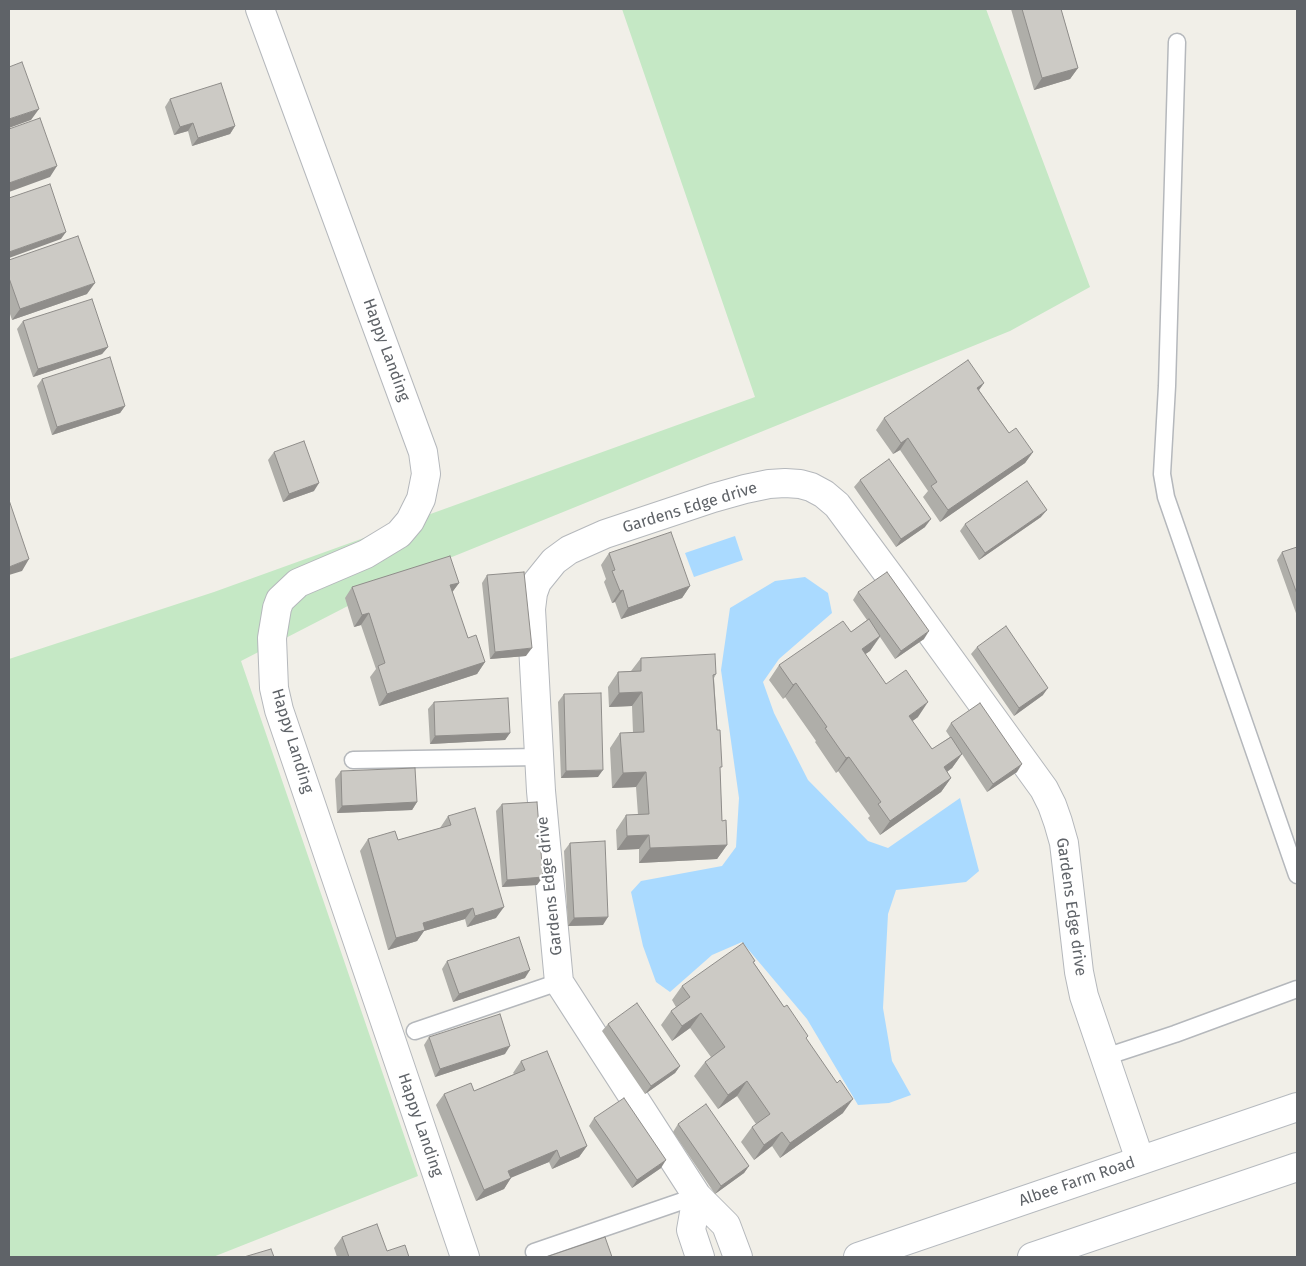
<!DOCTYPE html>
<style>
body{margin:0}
#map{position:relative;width:1306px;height:1266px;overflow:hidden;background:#f1efe8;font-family:"Fira Sans",sans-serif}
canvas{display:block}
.frame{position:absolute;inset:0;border:10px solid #5f6368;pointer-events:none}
</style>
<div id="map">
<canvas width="1306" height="1266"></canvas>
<div class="frame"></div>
</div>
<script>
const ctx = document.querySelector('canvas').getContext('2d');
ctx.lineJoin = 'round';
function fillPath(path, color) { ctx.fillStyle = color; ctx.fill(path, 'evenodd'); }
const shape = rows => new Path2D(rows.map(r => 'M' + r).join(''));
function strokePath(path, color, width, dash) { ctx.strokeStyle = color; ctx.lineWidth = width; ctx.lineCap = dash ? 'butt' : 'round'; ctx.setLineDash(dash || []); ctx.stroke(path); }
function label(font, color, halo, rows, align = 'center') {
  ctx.font = font + ' "Fira Sans",sans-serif'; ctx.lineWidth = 4.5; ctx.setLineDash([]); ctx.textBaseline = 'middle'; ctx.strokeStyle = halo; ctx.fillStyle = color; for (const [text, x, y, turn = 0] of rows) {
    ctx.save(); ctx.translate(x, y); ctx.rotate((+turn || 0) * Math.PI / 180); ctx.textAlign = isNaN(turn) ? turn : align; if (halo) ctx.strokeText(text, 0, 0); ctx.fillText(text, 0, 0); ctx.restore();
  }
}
const green = shape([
 [622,9,986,9,1090,287,1010,331,410,574,241,661,418,1176,213,1257,9,1257,9,659,214,592,755,397]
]);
const water = shape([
 [735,536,743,560,694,577,685,553],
 [805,577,828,593,832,613,779,659,763,682,774,713,808,780,868,841,888,848,960,798,979,871,966,882,896,890,888,914,883,1008,892,1061,911,1095,889,1103,858,1105,807,1019,742,942,712,955,670,992,656,982,643,946,631,892,641,881,722,866,736,847,739,798,721,670,730,608,775,581]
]);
const service = shape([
 [1177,42,1167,386,1162,474,1166,497,1297,875],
 [353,760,539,757],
 [415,1031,559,982],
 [1105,1057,1175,1034,1297,989],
 [534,1252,697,1196]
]);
const minor = shape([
 [260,9,423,452,426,474,421,499,410,521,399,534,366,554,298,583,280,600,277,608,272,638,274,688,279,710,465,1257],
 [697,1196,691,1230,700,1257],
 [738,1257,726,1225,697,1196,559,982,541,791,531,609,533,593,537,582,554,561,569,550,605,534,713,498,745,489,769,484,785,483,800,484,811,487,824,494,837,505,897,586,1044,789,1052,805,1058,822,1064,843,1079,972,1084,996,1140,1160]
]);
const secondary = shape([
 [858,1257,1297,1107],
 [1032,1257,1297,1167]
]);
const wall = shape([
 [1011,9,1061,9,1078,68,1070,79,1034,90],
 [170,99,235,126,230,134,192,146,188,131,174,135,165,107],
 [9,260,87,294,12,320,9,311],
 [23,321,108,347,102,354,33,377,17,329],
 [42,379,125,406,120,413,52,435,37,386],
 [984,383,979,390,1009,433,1033,452,1025,463,940,522,923,497,928,491,900,450,893,454,876,430,884,418],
 [274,452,314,491,283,502,268,460],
 [860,480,925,527,896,547,854,487],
 [1041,517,979,560,960,531,965,524],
 [1297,547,1297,616,1277,560,1282,552],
 [609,553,690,586,682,598,621,619,615,602,612,603,604,582,606,579,601,565],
 [487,575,526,656,490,659,482,583],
 [459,583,452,592,468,638,485,662,477,674,379,706,370,677,376,669,361,625,354,627,345,598,352,587],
 [858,592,924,639,895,659,880,637,870,651,865,654,886,684,918,717,912,721,932,749,950,737,946,731,951,723,1017,772,987,792,962,754,952,768,947,772,951,778,941,792,880,835,868,818,870,816,838,771,836,773,815,742,816,741,785,697,783,699,769,680,779,665,851,632,867,620,853,600],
 [977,647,1043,695,1014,716,971,654],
 [641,658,716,674,714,678,720,770,722,821,727,845,717,859,639,863,639,849,617,850,616,830,626,815,638,815,636,787,612,788,610,748,620,733,633,733,632,706,609,707,608,687,618,672,631,671],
 [564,694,598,777,561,778,558,702],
 [434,702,510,733,505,740,430,744,428,709],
 [341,771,417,802,412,810,337,813,335,779],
 [502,804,537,885,502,887,496,811],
 [448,816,496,918,467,927,465,919,424,931,417,941,388,950,360,851,368,839,398,840,440,828],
 [570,843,603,925,568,926,564,851],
 [447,961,525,978,453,1002,442,969],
 [754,963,806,1039,843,1113,780,1158,772,1146,754,1160,741,1142,752,1127,756,1124,737,1096,718,1109,694,1076,705,1062,711,1057,690,1028,672,1041,661,1025,671,1011,676,1007,672,1000,682,986],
 [608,1024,680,1066,675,1073,645,1094,602,1031],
 [429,1037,505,1054,435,1077,424,1045],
 [521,1061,587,1146,579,1157,552,1169,549,1162,511,1177,504,1189,476,1201,436,1105,444,1094,474,1091,514,1074,513,1073],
 [594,1118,661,1168,632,1188,589,1126],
 [678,1124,749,1166,744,1173,715,1194,673,1132],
 [342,1237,387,1251,409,1257,337,1257,334,1248]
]);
const shadedWall = shape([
 [1078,68,1070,79,1034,90,1042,78],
 [39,109,31,120,9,128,9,119],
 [193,123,188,131,174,135,180,127],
 [235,126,230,134,192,146,198,138],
 [57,166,50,177,9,192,9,183],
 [66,232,61,239,9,258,9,252],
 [95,283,87,294,12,320,20,309],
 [108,347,102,354,33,377,38,369],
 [984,383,976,394,977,388],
 [125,406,120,413,52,435,57,427],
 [908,438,900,450,893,454,901,443],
 [1033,452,1025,463,940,522,948,510],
 [319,483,314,491,283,502,289,494],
 [1047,510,1041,517,979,560,985,553],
 [931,519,925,527,896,547,901,539],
 [29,559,22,571,9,575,9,567],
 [459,583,451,594,450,585],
 [690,586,682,598,621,619,628,608],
 [623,590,615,602,612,603,620,591],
 [369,613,361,625,354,627,362,615],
 [929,631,924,639,895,659,901,651],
 [880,636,870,651,851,664,862,649],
 [532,648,526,656,490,659,495,652],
 [485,662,477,674,379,706,387,694],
 [796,683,785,697,783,699,793,685],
 [1048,688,1043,695,1014,716,1019,708],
 [642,692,632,706,609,707,619,693],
 [928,702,918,717,899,731,909,716],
 [510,733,505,740,430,744,435,736],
 [962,754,952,768,934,781,944,767],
 [849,757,838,771,836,773,846,758],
 [1022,764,1017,772,987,792,993,784],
 [603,770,598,777,561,778,566,771],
 [646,772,636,787,612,788,623,773],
 [951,778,941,792,880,835,890,821],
 [417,802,412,810,337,813,342,806],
 [649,835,639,849,617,850,627,836],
 [727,845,717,859,639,863,650,848],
 [543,877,537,885,502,887,507,880],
 [504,907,496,918,467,927,475,916],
 [473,908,465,919,424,931,417,941,388,950,396,938,423,923],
 [608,917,603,925,568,926,574,918],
 [530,970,525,978,453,1002,459,994],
 [701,1013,690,1028,672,1041,682,1026],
 [510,1046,505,1054,435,1077,440,1069],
 [680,1066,675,1073,645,1094,651,1086],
 [747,1081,737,1096,718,1109,728,1095],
 [853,1099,843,1113,780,1158,790,1143],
 [782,1132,772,1146,754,1160,764,1145],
 [587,1146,579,1157,552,1169,560,1158],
 [557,1150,549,1162,501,1182,508,1171],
 [666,1160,661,1168,632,1188,637,1180],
 [749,1166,744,1173,715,1194,721,1186],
 [511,1178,504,1189,476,1201,484,1190]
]);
const building = shape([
 [1022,9,1061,9,1078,68,1042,78,1022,9],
 [22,62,39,109,9,119,9,67,22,62],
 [221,83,235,126,198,138,193,123,180,127,170,99,221,83],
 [40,118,57,166,9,183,9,129,40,118],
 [50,184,66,232,9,252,9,198,50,184],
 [78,236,95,283,20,309,9,278,9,260,78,236],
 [92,299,108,347,38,369,23,321,92,299],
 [110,357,125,406,57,427,42,379,110,357],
 [968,360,984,383,977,388,1009,433,1016,428,1033,452,948,510,931,486,937,482,908,438,901,443,884,418,968,360],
 [304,441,319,483,289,494,274,452,304,441],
 [889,459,931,519,901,539,860,480,889,459],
 [1027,481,1047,510,985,553,965,524,1027,481],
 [9,500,29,559,9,567,9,500],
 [671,532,690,586,628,608,623,590,620,591,612,571,615,570,609,553,671,532],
 [1297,547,1297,594,1282,552,1297,547],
 [450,556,459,583,450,585,468,638,476,635,485,662,387,694,378,666,385,663,369,613,362,615,352,587,450,556],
 [524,572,532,648,495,652,487,575,524,572],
 [887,572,929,631,901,651,858,592,887,572],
 [869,619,880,636,862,649,886,684,906,670,928,702,909,716,932,749,951,737,962,754,944,767,951,778,890,821,878,804,881,802,849,757,846,758,825,728,827,727,796,683,793,685,779,665,843,621,851,632,869,619],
 [1006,626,1048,688,1019,708,977,647,1006,626],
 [715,654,716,674,713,675,717,730,720,730,722,767,720,767,722,821,726,820,727,845,650,848,649,835,627,836,626,815,649,814,646,772,623,773,620,733,644,732,642,692,619,693,618,672,641,671,641,658,715,654],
 [601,693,603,770,566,771,564,694,601,693],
 [508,698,510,733,435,736,434,702,508,698],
 [980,703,1022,764,993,784,951,723,980,703],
 [415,768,417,802,342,806,341,771,415,768],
 [537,802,543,877,507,880,502,804,537,802],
 [475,808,504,907,475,916,473,908,423,923,425,930,396,938,368,839,395,831,398,840,451,825,448,816,475,808],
 [605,841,608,917,574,918,570,843,605,841],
 [519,937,530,970,459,994,447,961,519,937],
 [743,943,755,961,753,962,784,1007,787,1005,808,1036,806,1038,837,1083,840,1080,853,1099,790,1143,782,1132,764,1145,752,1127,770,1114,747,1081,728,1095,705,1062,725,1047,701,1013,682,1026,671,1011,690,997,682,986,743,943],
 [637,1003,680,1066,651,1086,608,1024,637,1003],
 [500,1014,510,1046,440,1069,429,1037,500,1014],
 [547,1051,587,1146,560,1158,557,1150,508,1171,511,1178,484,1190,444,1094,471,1083,474,1091,525,1070,521,1061,547,1051],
 [624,1098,666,1160,637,1180,594,1118,624,1098],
 [706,1104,749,1166,721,1186,678,1124,706,1104],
 [377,1224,387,1251,405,1245,409,1257,349,1257,342,1237,377,1224],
 [605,1237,612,1257,546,1257,605,1237],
 [271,1249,274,1257,244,1257,271,1249]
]);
const streetNames = [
 ["Happy Landing",386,350,70],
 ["Gardens Edge drive",690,508,-17],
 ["Happy Landing",292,741,73],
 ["Gardens Edge drive",550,886,-96],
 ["Gardens Edge drive",1071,907,82],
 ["Happy Landing",420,1125,71],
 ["Albee Farm Road",1077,1182,-19]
];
fillPath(green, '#c5e8c5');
fillPath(water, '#aadaff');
strokePath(service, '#b5b8bc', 19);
strokePath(minor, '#b5b8bc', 30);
strokePath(secondary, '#b6babf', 30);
strokePath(service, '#fff', 16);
strokePath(minor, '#fff', 28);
strokePath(secondary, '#fff', 28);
fillPath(wall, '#afaea9');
fillPath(shadedWall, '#8f8d8a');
fillPath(building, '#cccac5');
strokePath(building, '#8f8d8a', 1);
label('16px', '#5f6368', '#fff', streetNames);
</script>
